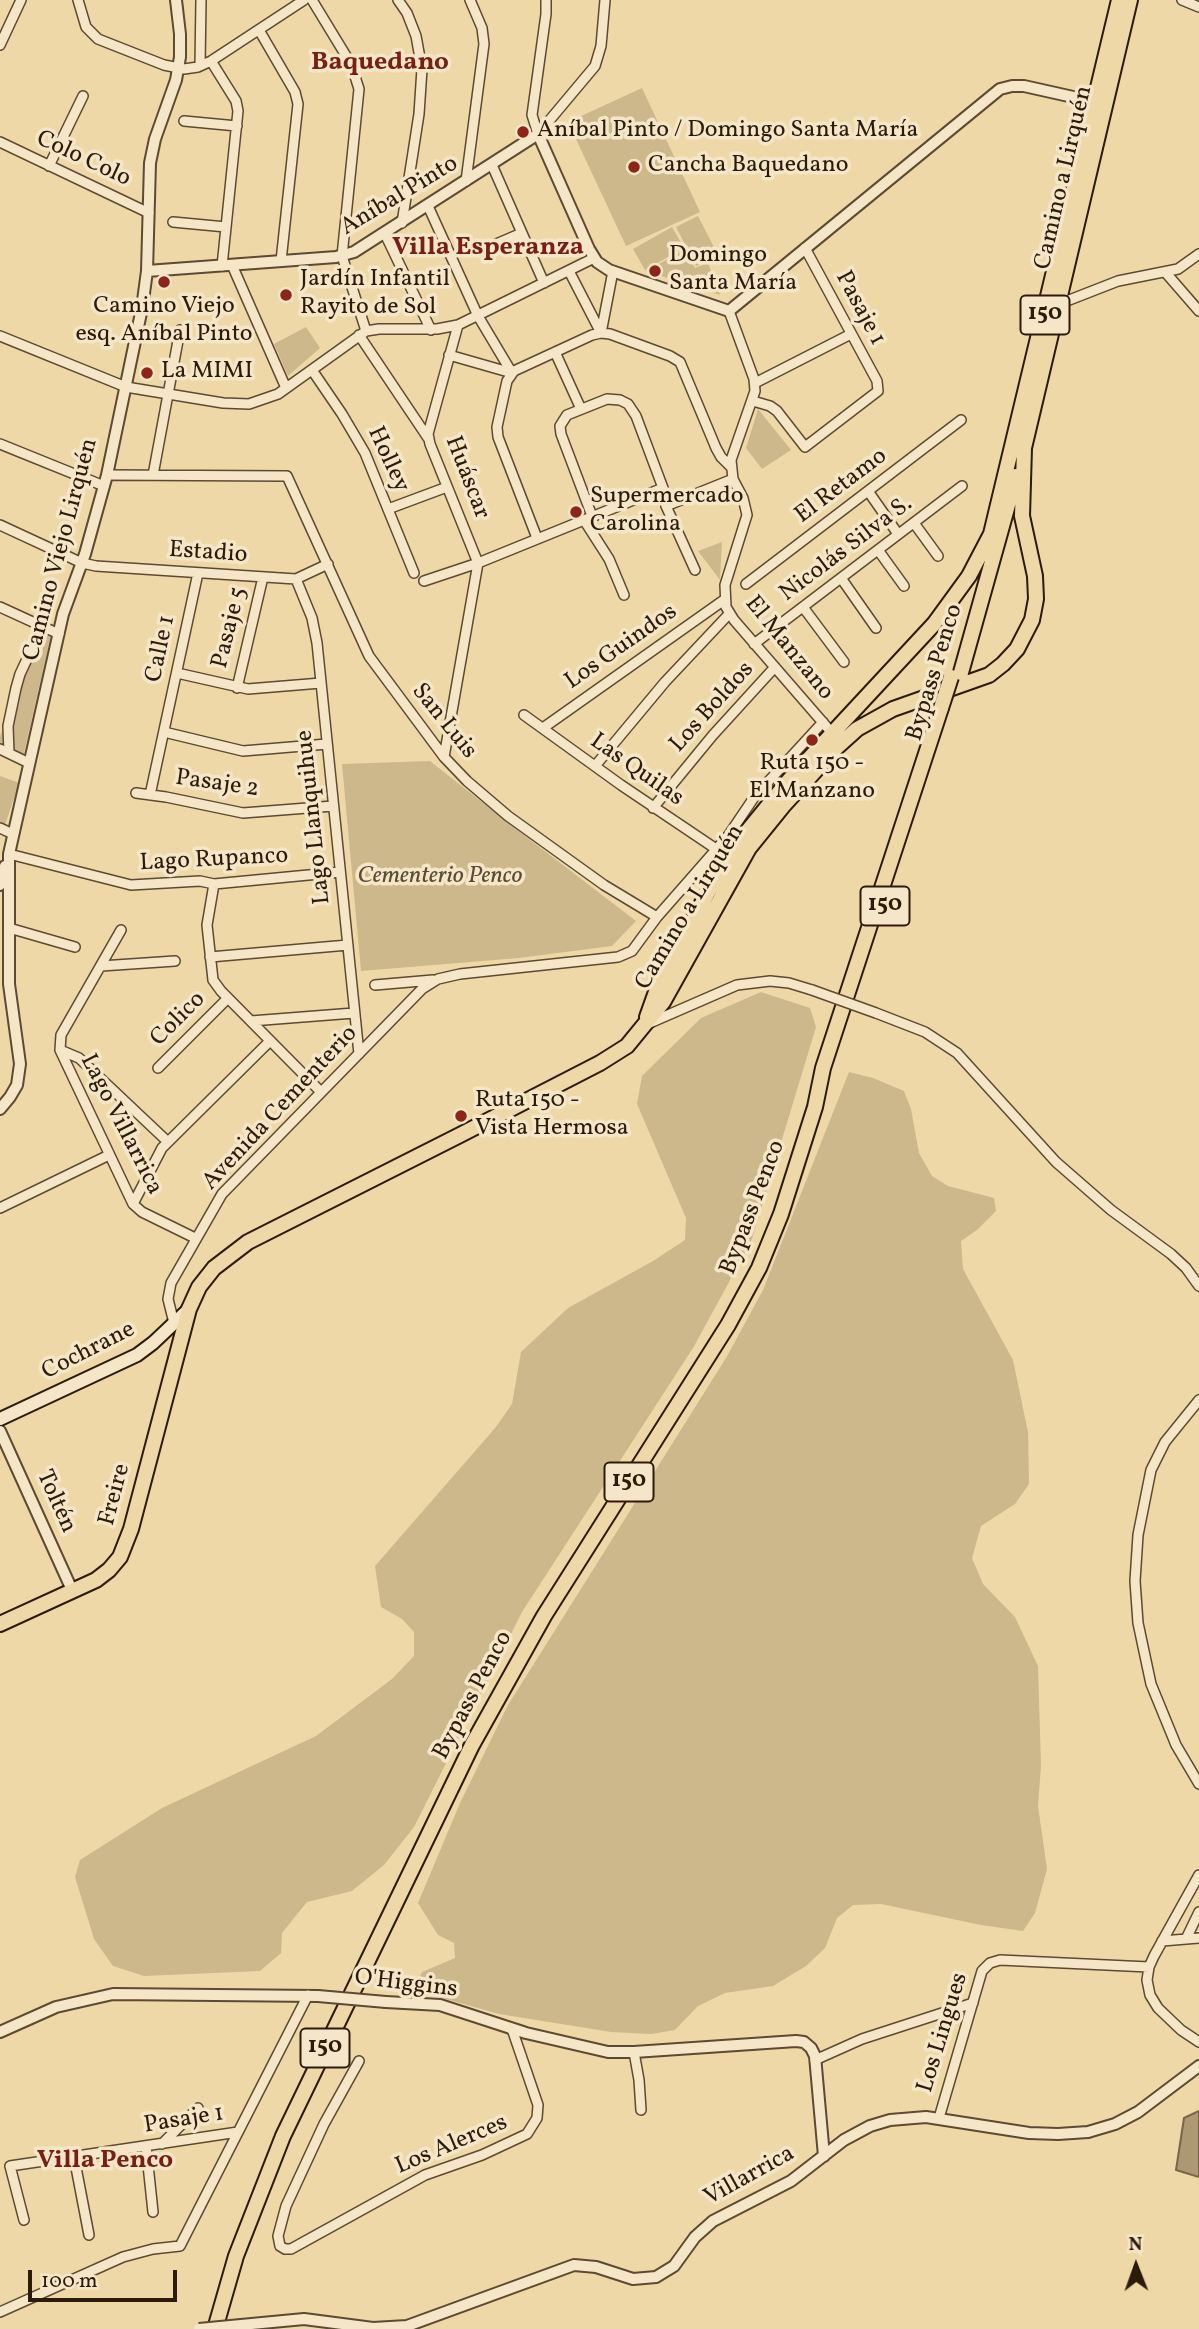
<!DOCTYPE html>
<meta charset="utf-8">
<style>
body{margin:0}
#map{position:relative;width:1199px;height:2329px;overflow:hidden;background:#eed8a7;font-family:Vollkorn,serif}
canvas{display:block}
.north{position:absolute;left:1101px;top:2231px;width:70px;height:70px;-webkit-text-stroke:5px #f4e6c6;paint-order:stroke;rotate:359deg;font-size:19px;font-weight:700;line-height:28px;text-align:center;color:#2c1b0b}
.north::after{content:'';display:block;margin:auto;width:24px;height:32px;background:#2c1b0b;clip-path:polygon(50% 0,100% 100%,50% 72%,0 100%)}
.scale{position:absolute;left:28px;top:2270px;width:149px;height:32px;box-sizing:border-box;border:4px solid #2c1b0b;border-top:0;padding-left:9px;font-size:21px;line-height:24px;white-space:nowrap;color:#2c1b0b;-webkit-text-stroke:5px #f4e6c6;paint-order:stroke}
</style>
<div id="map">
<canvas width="1199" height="2329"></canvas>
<div class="north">N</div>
<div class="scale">100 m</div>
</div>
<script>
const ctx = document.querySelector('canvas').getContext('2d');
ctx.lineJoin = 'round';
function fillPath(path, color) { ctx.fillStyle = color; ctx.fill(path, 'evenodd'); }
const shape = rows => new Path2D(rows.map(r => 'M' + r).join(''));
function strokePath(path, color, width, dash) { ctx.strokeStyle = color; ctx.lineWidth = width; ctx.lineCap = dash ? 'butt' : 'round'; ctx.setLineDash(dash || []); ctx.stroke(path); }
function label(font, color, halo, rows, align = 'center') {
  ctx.font = font + ' Vollkorn,serif'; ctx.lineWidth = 7; ctx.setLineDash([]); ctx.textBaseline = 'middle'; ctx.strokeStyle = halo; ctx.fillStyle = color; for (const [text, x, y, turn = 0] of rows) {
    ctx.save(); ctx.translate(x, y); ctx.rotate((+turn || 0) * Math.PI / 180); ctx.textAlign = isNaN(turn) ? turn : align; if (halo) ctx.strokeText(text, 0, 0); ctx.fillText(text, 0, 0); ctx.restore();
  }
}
const green = shape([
 [642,88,700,212,626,246,568,122],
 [698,216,718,255,696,266,676,227],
 [672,227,684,248,645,270,633,249],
 [684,250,695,268,708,263,720,295,646,271],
 [306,327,320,348,288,376,274,344],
 [758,409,791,450,762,469,746,448],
 [722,542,720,580,698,551],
 [43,632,51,635,23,757,0,744,0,736],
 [430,761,516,829,636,921,612,946,519,958,361,971,342,764],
 [0,776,19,783,5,825,0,823],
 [761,992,810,1008,816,1027,751,1242,693,1348,522,1612,414,1827,384,1865,352,1891,307,1902,282,1933,281,1953,260,1971,144,1976,113,1966,94,1939,75,1877,80,1860,162,1808,316,1736,392,1679,414,1656,414,1632,402,1619,381,1607,375,1566,496,1427,512,1404,521,1352,568,1308,653,1261,685,1240,686,1218,637,1104,642,1076,701,1018],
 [849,1072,873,1078,904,1091,911,1109,919,1153,932,1176,948,1186,994,1198,996,1211,977,1230,961,1241,963,1269,1013,1360,1028,1432,1029,1484,1015,1504,981,1526,972,1558,983,1584,1015,1617,1038,1666,1041,1766,1038,1806,1047,1869,1035,1913,1023,1931,981,1925,881,1904,853,1905,837,1918,825,1948,806,1966,773,1986,725,1993,698,2006,675,2030,651,2034,611,2032,499,2014,414,1990,422,1972,455,1958,454,1943,438,1935,418,1903,460,1803,508,1705,726,1358,763,1290]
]);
const water = shape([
 [1199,2111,1199,2177,1176,2170,1184,2118,1199,2111]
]);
const minor = shape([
 [78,0,86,27,98,39,164,65,184,69,198,67,211,61,304,0],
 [312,0,351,64,359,89,342,256,366,331],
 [398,0,407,13,416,36,422,69,419,114,402,223],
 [546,0,546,14,532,115,538,134,595,66,601,46,605,0],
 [1182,0,1199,7],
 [259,30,295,92,298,104,281,261],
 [0,45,21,0],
 [211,61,236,101,238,111,222,266],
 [200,66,201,0],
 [184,121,237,126],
 [0,142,149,213],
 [492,165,544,283],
 [49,166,83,96],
 [466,181,484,44,482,28,470,0],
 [428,206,478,316,512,373],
 [173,222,226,227],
 [385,234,431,330],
 [494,245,522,233],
 [232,265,286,388],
 [569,271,601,333],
 [1166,273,1199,311],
 [1059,304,1118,281,1178,269,1199,254],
 [729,311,754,379,755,391,731,460,733,479,743,498,747,515,725,585,726,607,734,620,832,733],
 [458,325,428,434,430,444,478,563],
 [601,333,613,271],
 [359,335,428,438],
 [0,336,126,387,223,403,249,404,278,394,366,331,379,329,437,329,458,325,594,258],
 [555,352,581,409],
 [449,355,512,373],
 [312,370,342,414,365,453,414,573],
 [755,383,851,334],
 [753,401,770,406,777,411,805,447,878,391,877,381,805,248],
 [0,444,104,486],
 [107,475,287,476,369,656,444,757,467,781,508,816,604,885,657,917],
 [153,475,180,330],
 [868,491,898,534],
 [666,506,733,479],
 [388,509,447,487],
 [592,516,561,434,560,426,567,415,607,399,620,400,628,404,636,416,663,488,666,506,695,570],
 [584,520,609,559,624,595],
 [914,523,938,556],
 [0,525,82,563,96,566,296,579,328,564],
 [537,538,498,437,497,427,507,381,514,371,592,335,601,333,610,334,670,356,680,362,716,448,721,457,730,466],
 [878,550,904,586],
 [841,578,876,628],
 [296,579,312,618,317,643,359,1054],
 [424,581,478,563,663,488],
 [746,584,961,420],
 [0,607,59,634],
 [803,607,844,662],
 [754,644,962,486],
 [177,673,248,689,321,683],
 [237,688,263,577],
 [524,715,621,785,728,857],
 [543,728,724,600],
 [164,732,243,751,327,744],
 [0,749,29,763],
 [9,753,8,726,16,688,20,674,42,627],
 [444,757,478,563],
 [595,766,665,682,729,614],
 [136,793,166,797,243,813,333,806],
 [150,795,198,573],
 [653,808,713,735,775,667],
 [0,828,13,834],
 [9,854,131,885,200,881,214,884,340,872],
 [214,884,207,925,213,980,221,991,321,1092],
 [9,928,75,947],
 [121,930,61,1035,60,1050,133,1204,142,1212,195,1238],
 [210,957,348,945],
 [101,966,175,961],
 [375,985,433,980],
 [876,1013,925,1032,957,1053,1056,1162,1111,1210,1171,1254,1186,1268,1199,1286],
 [251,1021,354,1013],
 [645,1025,737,985,770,981,789,983,812,990],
 [60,1050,79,1058,168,1142],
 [158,1068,228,998],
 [133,1204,162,1148,270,1041],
 [0,1208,109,1155],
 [174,1323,168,1299,171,1283,222,1194,422,989,438,979,460,974,618,957,632,951,657,917,728,836,755,796,823,722],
 [1199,1400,1165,1442,1151,1470,1138,1535,1135,1581,1138,1623,1151,1684,1176,1745,1199,1784],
 [1199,1875,1154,1956,1149,1967,1147,1980,1150,1995,1158,2008,1181,2030,1199,2042],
 [1186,1939,1199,1912],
 [1162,1941,1199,1938],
 [634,2052,639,2080,641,2110],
 [815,2060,862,2039,973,2003],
 [359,2061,324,2124,286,2206,278,2236,280,2246,285,2249,291,2249,425,2175,482,2155,527,2134,537,2118,538,2105,512,2029],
 [939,2118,982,1971,990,1963,1000,1960,1149,1967],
 [162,2144,198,2108],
 [146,2146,153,2212],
 [74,2157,89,2235],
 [24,2220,10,2166,238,2132],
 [0,2312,123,2257,153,2249,180,2246,308,1995]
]);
const tertiary = shape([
 [147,271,336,257,354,252,538,134,589,249,597,262,609,270,729,311,1000,89,1012,86,1024,86,1100,103],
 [0,885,5,866],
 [0,1109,10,1097,17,1085,20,1064,9,984,9,854,63,614,85,554,107,475,142,308,147,271,150,163,155,139,176,80,180,57,180,34,176,0],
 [0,1431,72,1590],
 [386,2002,440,2005,526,2033,608,2052,634,2052,796,2041,804,2042,811,2048,815,2056,824,2156],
 [0,2032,56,2007,113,1994,318,1996],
 [241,2325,304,2319,373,2328,407,2326,574,2265,596,2267,633,2279,656,2277,674,2266,695,2237,713,2221,791,2181,844,2140,870,2126,890,2120,926,2117,1029,2133,1058,2134,1088,2132,1115,2124,1138,2112,1199,2066]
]);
const secondary = shape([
 [0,1419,137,1355,153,1343,189,1309]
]);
const primary = shape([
 [960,676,1016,476],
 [647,1017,657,989,707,894,737,844,790,779,934,624,969,576,991,534,1119,0],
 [0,1624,96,1580,109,1570,120,1557,131,1529,189,1309,199,1287,214,1268,248,1242,460,1135,600,1063,627,1046,663,1002,749,848,783,806,837,747,857,729,893,709,989,675,1003,664,1017,649,1032,620,1036,599,1035,576,1022,516,1024,448,1130,0],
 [215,2329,236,2256,283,2136,472,1745,544,1616,728,1325,759,1268,781,1214,815,1107,823,1068,941,708]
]);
const minorBridge = shape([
 [812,990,876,1013]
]);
const tertiaryBridge = shape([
 [318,1996,386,2002],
 [199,2329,241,2325]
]);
const primaryBridge = shape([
 [941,708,951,677]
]);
const markers = [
 [523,132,7,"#8f2418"],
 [634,167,7,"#8f2418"],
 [655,271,7,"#8f2418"],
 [164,282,7,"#8f2418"],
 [286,295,7,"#8f2418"],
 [147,373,7,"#8f2418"],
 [576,512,7,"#8f2418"],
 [812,740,7,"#8f2418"],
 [461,1116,7,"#8f2418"]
];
const shields = [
 [1045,315,49],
 [885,906,49],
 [629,1482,49],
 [325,2048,49]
];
const shieldNames = [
 ["150",1045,315],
 ["150",885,906],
 ["150",629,1482],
 ["150",325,2048]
];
const poiNames = [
 ["Aníbal Pinto / Domingo Santa María",537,132],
 ["Cancha Baquedano",648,167],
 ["Domingo",669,257],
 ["Santa María",669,285],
 ["Jardín Infantil",300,281],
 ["Rayito de Sol",300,309],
 ["Camino Viejo",164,308,"center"],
 ["esq. Aníbal Pinto",164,336,"center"],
 ["La MIMI",161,373],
 ["Supermercado",590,498],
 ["Carolina",590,526],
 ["Ruta 150 -",812,765,"center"],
 ["El Manzano",812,793,"center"],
 ["Ruta 150 -",475,1102],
 ["Vista Hermosa",475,1130]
];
const streetNames = [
 ["Colo Colo",83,160,25],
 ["Camino a Lirquén",1065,178,-77],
 ["Aníbal Pinto",400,197,-31],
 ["Pasaje 1",859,309,62],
 ["Holley",387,460,65],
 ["Huáscar",466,478,69],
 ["El Retamo",842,487,-37],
 ["Camino Viejo Lirquén",62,550,-75],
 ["Nicolás Silva S.",847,550,-37],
 ["Estadio",208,554,4],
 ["Pasaje 5",231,628,-76],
 ["Los Guindos",622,648,-35],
 ["Calle 1",162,649,-78],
 ["El Manzano",788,649,51],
 ["Bypass Penco",936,673,-73],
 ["Los Boldos",713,708,-48],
 ["San Luis",443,722,51],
 ["Las Quilas",636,771,35],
 ["Pasaje 2",217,785,8],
 ["Lago Llanquihue",315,817,-96],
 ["Lago Rupanco",214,861,-3],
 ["Camino a Lirquén",691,908,-59],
 ["Colico",179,1020,-45],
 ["Avenida Cementerio",281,1109,-47],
 ["Lago Villarrica",120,1125,63],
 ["Bypass Penco",754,1208,-69],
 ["Cochrane",89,1352,-27],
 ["Freire",116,1495,-75],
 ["Toltén",55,1502,66],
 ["Bypass Penco",474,1696,-62],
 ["O'Higgins",406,1985,7],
 ["Los Lingues",944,2033,-73],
 ["Pasaje 1",184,2121,-9],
 ["Los Alerces",452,2146,-23],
 ["Villarrica",750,2177,-29]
];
const parkNames = [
 ["Cementerio Penco",440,878]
];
const neighbourhoodNames = [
 ["Baquedano",380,64],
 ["Villa Esperanza",488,249],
 ["Villa Penco",105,2162]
];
fillPath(green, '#cdb88c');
fillPath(water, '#ac9872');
strokePath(water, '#796649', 2);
strokePath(minor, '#5c4a32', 12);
strokePath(tertiary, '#5c4a32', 14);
strokePath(secondary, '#2c1b0b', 16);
strokePath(primary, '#2c1b0b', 18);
strokePath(minor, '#f4e6c6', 9);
strokePath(tertiary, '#f4e6c6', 10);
strokePath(secondary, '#f4e6c6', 12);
strokePath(primary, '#eed8a7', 14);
strokePath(minorBridge, '#5c4a32', 12, []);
strokePath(tertiaryBridge, '#5c4a32', 14, []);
strokePath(primaryBridge, '#2c1b0b', 18, []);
strokePath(minorBridge, '#f4e6c6', 9);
strokePath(tertiaryBridge, '#f4e6c6', 10);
strokePath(primaryBridge, '#eed8a7', 14);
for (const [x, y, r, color] of markers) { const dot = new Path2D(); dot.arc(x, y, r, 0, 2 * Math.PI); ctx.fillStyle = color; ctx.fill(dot); strokePath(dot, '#f4e6c6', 2.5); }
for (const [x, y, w] of shields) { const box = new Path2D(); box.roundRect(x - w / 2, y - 19.5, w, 39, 5); ctx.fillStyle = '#f4e6c6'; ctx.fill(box); strokePath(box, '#2c1b0b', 2); }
label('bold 23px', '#2c1b0b', null, shieldNames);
label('24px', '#2c1b0b', '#f4e6c6', poiNames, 'left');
label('24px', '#2c1b0b', '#f4e6c6', streetNames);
label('italic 24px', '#5c4a32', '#f4e6c6', parkNames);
label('bold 26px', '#7a1f14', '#f4e6c6', neighbourhoodNames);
</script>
